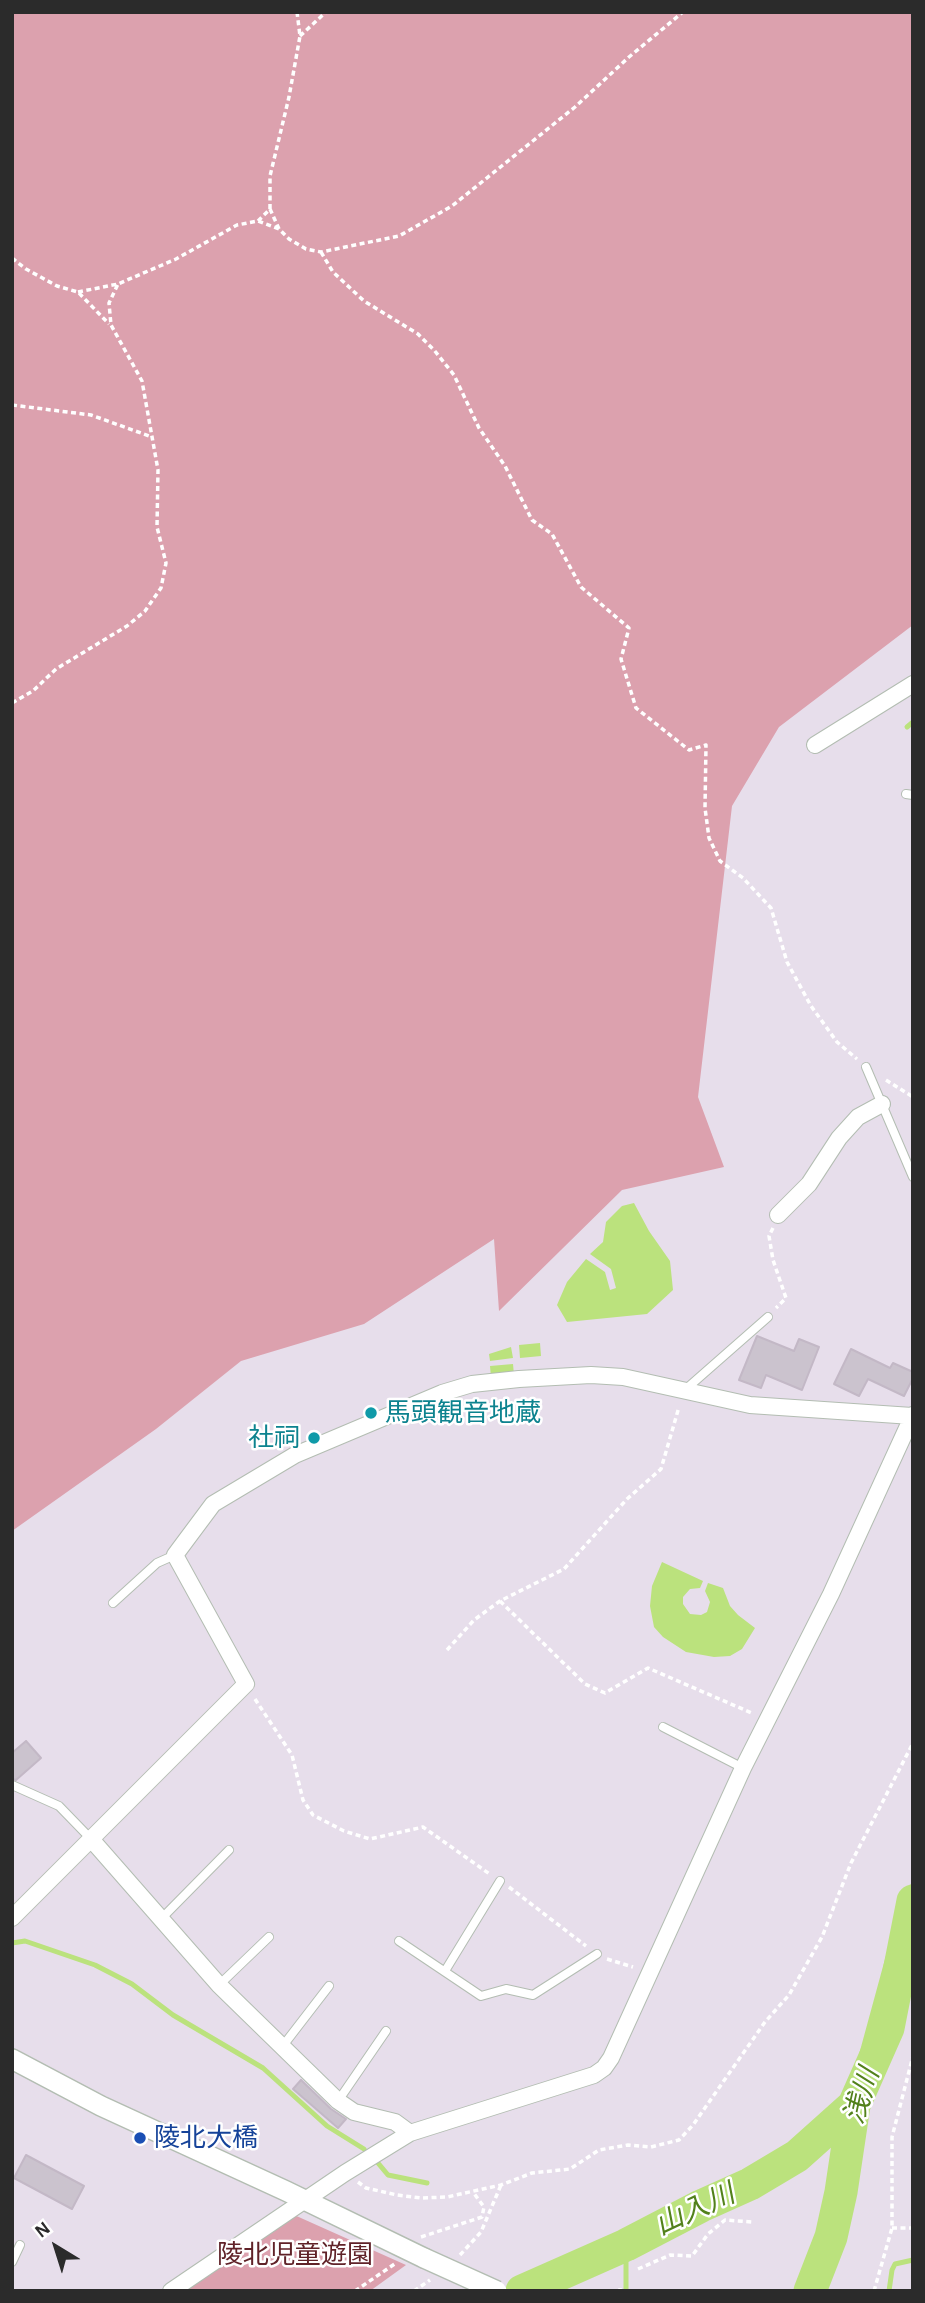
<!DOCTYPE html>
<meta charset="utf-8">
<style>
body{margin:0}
#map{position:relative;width:925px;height:2303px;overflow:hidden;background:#e7deeb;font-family:"Alegreya Sans",sans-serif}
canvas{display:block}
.frame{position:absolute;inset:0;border:14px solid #2b2b2b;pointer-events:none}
.north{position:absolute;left:21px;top:2212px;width:70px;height:70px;-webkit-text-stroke:5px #fff;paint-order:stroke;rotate:322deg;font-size:19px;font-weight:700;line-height:28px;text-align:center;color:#2b2b2b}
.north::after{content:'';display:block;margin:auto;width:24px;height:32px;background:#2b2b2b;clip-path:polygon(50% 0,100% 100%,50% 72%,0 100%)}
</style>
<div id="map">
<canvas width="925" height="2303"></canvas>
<div class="frame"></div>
<div class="north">N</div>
</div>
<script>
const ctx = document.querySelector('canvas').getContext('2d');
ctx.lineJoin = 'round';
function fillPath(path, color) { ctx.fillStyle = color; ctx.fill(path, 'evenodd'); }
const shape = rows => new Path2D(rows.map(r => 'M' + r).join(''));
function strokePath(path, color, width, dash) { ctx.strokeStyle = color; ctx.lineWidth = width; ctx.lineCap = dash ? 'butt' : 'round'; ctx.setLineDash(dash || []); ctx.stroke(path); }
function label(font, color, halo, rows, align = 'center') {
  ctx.font = font + ' "Alegreya Sans","Noto Sans JP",sans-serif'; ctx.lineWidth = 5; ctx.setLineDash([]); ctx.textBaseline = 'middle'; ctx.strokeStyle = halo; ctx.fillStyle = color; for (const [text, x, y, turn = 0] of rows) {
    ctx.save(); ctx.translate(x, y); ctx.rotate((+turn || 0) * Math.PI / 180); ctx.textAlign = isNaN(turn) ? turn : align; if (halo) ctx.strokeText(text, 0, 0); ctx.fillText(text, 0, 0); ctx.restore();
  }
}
const green = shape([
 [12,12,913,12,913,625,779,727,732,806,698,1097,724,1167,622,1190,499,1311,494,1239,364,1324,241,1361,156,1429,12,1531],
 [292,2214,406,2265,370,2291,183,2291]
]);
const water = shape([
 [634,1203,649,1231,670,1261,673,1290,647,1314,567,1322,557,1305,567,1282,586,1259,605,1272,610,1290,616,1288,611,1269,590,1254,603,1242,606,1222,622,1206],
 [540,1343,541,1356,520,1358,519,1345],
 [511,1347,513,1358,490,1361,489,1354],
 [513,1364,514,1375,491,1377,490,1366],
 [662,1562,703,1581,700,1588,690,1589,683,1597,683,1604,690,1614,701,1615,707,1612,710,1602,705,1591,708,1583,723,1588,730,1606,738,1615,755,1628,742,1649,730,1656,714,1657,686,1652,663,1637,654,1627,650,1606,652,1586],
 [913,1880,913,1952,853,2131,843,2113,900,1904]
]);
const stream = shape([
 [907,727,913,722],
 [12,1943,25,1941,95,1965,132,1984,173,2015,263,2068,327,2126,364,2149],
 [378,2163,388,2175,427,2183],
 [626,2245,626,2291],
 [889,2291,892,2270,895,2264,913,2260]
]);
const river = shape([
 [522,2291,626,2245,701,2206,750,2184,797,2156,854,2105],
 [810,2291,831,2237,841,2192,854,2105,888,2028,913,1901]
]);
const building = shape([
 [757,1336,794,1351,799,1339,819,1347,802,1390,766,1375,761,1388,739,1380,757,1336],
 [851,1349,890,1368,893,1363,913,1372,913,1378,904,1396,868,1379,859,1396,834,1384,851,1349],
 [26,1741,41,1758,16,1780,12,1779,12,1753,26,1741],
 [301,2080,331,2109,346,2119,338,2128,293,2089,301,2080],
 [26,2155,84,2186,72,2209,14,2178,26,2155]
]);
const path = shape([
 [300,36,326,12],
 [270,209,279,229,289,239,306,249,321,252,399,236,452,206,575,107,629,57,683,12],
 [258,221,270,209,270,176,289,97,300,36,297,12],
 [321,252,333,272,364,301,418,334,434,350,454,375,479,428,505,466,532,520,552,534,581,587,629,628,621,659,636,708,689,750,706,745,705,808,709,838,720,861,743,878,771,908,787,962,811,1006,837,1042,857,1059],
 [12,258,26,269,57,286,78,292,109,324],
 [78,292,118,284,176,259,237,225,258,221,279,229],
 [12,405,91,415,152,437],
 [12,703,33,691,56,669,127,626,145,611,161,588,166,563,157,527,158,470,142,381,111,325,109,303,118,284],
 [886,1080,913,1097],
 [773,1228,769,1236,773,1260,786,1298,776,1308],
 [500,1601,585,1684,605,1693,648,1668,754,1714],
 [447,1650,474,1620,500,1601,564,1569,627,1499,661,1469,679,1407],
 [255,1699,292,1755,303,1800,313,1815,344,1831,370,1839,423,1827,491,1875],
 [509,1887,586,1946],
 [607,1959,633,1967],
 [358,2182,366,2188,397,2195,421,2198,447,2197,501,2185,532,2173,570,2169,599,2150,628,2145,651,2147,679,2140,693,2125,765,2022,789,1995,822,1937,851,1863,913,1743],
 [892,2228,913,2228],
 [421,2237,482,2217,484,2207,473,2192],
 [460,2255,481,2232,501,2185],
 [638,2269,670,2255,692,2256,708,2234,725,2220,752,2222],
 [355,2291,396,2263],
 [414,2291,430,2280],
 [620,2291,620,2288],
 [874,2291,892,2228,892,2137,913,2056]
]);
const service = shape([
 [906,794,913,795],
 [866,1067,913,1177],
 [686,1389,768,1317],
 [113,1603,157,1563,175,1555],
 [663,1727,743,1768],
 [12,1785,59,1806,91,1839],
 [161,1919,229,1850],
 [399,1941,481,1996,506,1989,533,1995,597,1954],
 [445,1971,500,1881],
 [219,1985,269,1937],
 [282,2047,329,1986],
 [338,2101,386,2031],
 [12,2262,20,2245]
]);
const minor = shape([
 [815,745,913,684],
 [778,1215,809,1184,839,1138,858,1117,882,1104],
 [91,1839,219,1985,338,2101,354,2112,395,2122,410,2133],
 [12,1918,246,1684,175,1555,213,1504,295,1455,442,1393,472,1384,519,1379,591,1375,623,1377,750,1405,912,1416],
 [171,2291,345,2173,410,2133,594,2075,604,2068,611,2058,743,1768,831,1594,913,1415]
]);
const tertiary = shape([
 [12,2059,101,2106,286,2191,424,2258]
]);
const tertiaryBridge = shape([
 [424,2258,497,2291]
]);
const markers = [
 [371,1413,7,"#0f9aa8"],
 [314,1438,7,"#0f9aa8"],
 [140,2138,7,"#1a4fb4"]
];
const cultureNames = [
 ["馬頭観音地蔵",385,1413],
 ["社祠",300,1438,"right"]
];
const transitNames = [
 ["陵北大橋",154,2138]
];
const parkNames = [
 ["陵北児童遊園",295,2255]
];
const waterNames = [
 ["浅川",862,2096,-72],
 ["山入川",695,2210,-25]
];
fillPath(green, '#dca1ae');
fillPath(water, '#bbe27d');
strokePath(stream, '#bbe27d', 5);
strokePath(river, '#bbe27d', 33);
fillPath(building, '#cbc3ce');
strokePath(building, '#c3b8c6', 2);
strokePath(service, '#b3bdb2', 10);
strokePath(minor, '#b3bdb2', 18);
strokePath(tertiary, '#b3bdb2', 22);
strokePath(path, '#fff', 3.5, [5, 3.5]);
strokePath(service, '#fff', 8);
strokePath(minor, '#fff', 16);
strokePath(tertiary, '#fff', 19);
strokePath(tertiaryBridge, '#b3bdb2', 22, []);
strokePath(tertiaryBridge, '#fff', 19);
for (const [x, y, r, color] of markers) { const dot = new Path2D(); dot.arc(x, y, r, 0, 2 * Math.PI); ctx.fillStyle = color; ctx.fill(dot); strokePath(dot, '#fff', 2.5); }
label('26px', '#0d838f', '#fff', cultureNames, 'left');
label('26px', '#164399', '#fff', transitNames, 'left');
label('26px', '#602228', '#fff', parkNames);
label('italic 28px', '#52811b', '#fff', waterNames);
</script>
